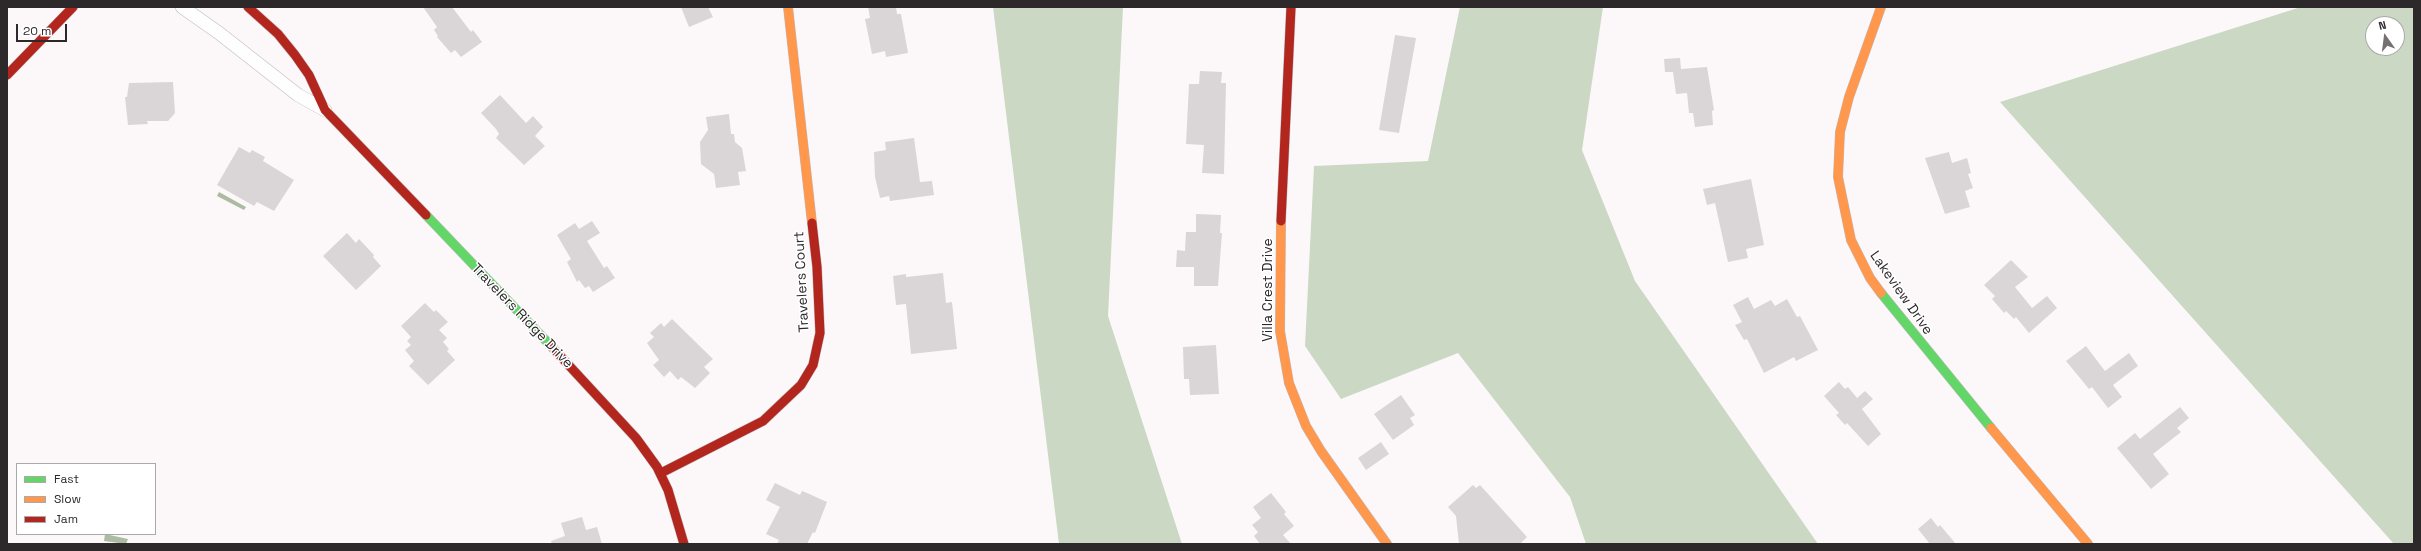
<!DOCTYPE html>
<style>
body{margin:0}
#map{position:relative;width:2421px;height:551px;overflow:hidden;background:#fcf8fa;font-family:"Space Grotesk",sans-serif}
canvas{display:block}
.frame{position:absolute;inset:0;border:8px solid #2d282a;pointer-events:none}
.legend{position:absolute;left:16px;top:463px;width:140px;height:72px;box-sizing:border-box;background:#fff;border:1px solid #aba9aa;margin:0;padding:5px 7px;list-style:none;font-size:12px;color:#2d282a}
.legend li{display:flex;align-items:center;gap:8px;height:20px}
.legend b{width:20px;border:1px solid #aba9aa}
.north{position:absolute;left:2365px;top:16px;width:40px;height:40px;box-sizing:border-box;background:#fff;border:1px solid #aba9aa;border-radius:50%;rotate:346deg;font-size:11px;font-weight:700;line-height:16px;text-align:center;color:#2d282a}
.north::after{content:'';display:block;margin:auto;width:14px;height:18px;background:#757173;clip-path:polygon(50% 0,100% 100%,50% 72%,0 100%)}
.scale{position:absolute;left:16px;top:24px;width:51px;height:18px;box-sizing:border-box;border:2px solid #2d282a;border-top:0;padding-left:5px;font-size:12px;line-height:14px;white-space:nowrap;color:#2d282a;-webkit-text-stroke:3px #fff;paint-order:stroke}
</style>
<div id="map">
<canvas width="2421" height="551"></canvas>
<div class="frame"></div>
<ul class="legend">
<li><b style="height:5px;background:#63d668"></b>Fast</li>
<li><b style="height:5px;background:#ff974d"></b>Slow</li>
<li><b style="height:5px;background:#b3261e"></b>Jam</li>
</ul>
<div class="north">N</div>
<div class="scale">20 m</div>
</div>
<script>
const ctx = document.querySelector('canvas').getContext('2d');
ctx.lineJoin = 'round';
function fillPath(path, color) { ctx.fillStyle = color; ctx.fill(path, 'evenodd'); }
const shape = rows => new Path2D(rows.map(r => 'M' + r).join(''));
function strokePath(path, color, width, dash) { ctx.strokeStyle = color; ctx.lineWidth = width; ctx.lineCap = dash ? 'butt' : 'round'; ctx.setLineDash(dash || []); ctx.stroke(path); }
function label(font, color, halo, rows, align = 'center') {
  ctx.font = font + ' "Space Grotesk",sans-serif'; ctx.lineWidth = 3; ctx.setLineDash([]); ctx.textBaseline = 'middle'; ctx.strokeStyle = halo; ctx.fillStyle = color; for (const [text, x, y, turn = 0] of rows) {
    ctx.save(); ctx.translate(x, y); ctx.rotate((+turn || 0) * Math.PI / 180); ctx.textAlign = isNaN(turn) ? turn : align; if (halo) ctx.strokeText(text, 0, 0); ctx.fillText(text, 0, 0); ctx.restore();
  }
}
const forest = shape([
 [993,7,1123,7,1108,316,1182,544,1059,544],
 [1460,7,1603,7,1582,150,1635,281,1818,544,1586,544,1570,497,1458,353,1341,399,1305,346,1314,166,1428,161],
 [2301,7,2414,7,2414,544,2394,544,2000,102],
 [2373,24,2397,24,2397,48,2373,48]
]);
const water = shape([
 [219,192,246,207,244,210,217,196],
 [105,534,128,539,126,544,104,541]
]);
const building = shape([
 [423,7,452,7,471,32,473,30,482,42,461,57,455,50,451,53,437,37,438,36,434,30,437,27],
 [681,7,708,7,713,17,689,27],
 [868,7,896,7,897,14,901,14,908,53,886,57,885,51,872,54,865,19,870,18],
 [1395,35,1416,38,1399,133,1379,130],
 [1680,58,1681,69,1707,67,1714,110,1712,111,1713,125,1695,127,1693,113,1689,113,1687,93,1676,94,1673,72,1665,72,1664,59],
 [1200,71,1222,72,1221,83,1226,83,1224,174,1202,173,1204,145,1186,144,1189,84,1199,84],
 [173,82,175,113,168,121,147,121,148,124,128,125,125,97,127,97,129,83],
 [500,95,526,123,533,116,543,127,535,136,545,146,524,165,496,138,499,134,496,129,481,113],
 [729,114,731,134,734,134,735,142,742,148,746,171,738,172,740,185,716,188,714,174,701,164,700,142,708,130,706,117],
 [914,138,920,182,932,181,934,195,890,201,889,196,880,198,875,177,874,152,886,150,885,142],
 [239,147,250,153,252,150,265,157,263,161,294,180,274,211,257,202,254,206,217,185],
 [1949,152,1952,163,1967,158,1971,173,1968,174,1973,188,1965,191,1970,207,1945,214,1925,158],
 [1751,179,1764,245,1746,249,1748,258,1728,262,1715,203,1707,205,1703,189],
 [1196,214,1221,215,1220,233,1222,233,1218,286,1194,286,1194,267,1176,267,1177,250,1185,251,1186,232,1196,232],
 [592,221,600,233,587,241,604,268,607,266,615,278,593,292,589,286,585,288,579,280,577,282,567,262,571,259,557,235,575,223,579,229],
 [347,233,356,243,359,239,374,255,373,257,381,266,356,290,323,256],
 [2011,260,2028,277,2015,287,2032,308,2047,296,2057,308,2029,333,2016,317,2014,319,2006,311,2004,313,1992,299,1995,296,1984,285],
 [943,273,946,303,952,302,957,349,911,354,906,304,896,305,893,276,906,274,906,277],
 [1748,297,1754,309,1771,300,1775,306,1787,299,1797,317,1800,316,1818,350,1796,361,1794,357,1764,373,1747,339,1744,340,1735,325,1742,322,1733,305],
 [425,303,434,312,436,310,448,322,439,330,447,338,443,342,449,349,447,351,455,360,428,385,409,366,414,361,405,350,411,345,407,341,411,337,401,326],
 [672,319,713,359,704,367,710,373,695,388,681,377,678,380,670,371,664,377,653,365,659,360,647,343,654,337,650,333,661,323,664,327],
 [1216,345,1219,394,1190,395,1189,379,1184,379,1183,347],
 [2086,346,2105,371,2129,353,2138,366,2113,385,2122,397,2108,408,2092,387,2089,389,2066,361],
 [1839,382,1845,389,1848,387,1857,398,1865,391,1873,399,1862,409,1881,434,1868,446,1847,423,1845,425,1836,415,1839,413,1824,396],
 [1401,395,1415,415,1410,418,1414,425,1393,440,1374,414],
 [2180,407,2189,418,2177,428,2181,432,2153,454,2169,474,2151,489,2117,448,2135,433,2140,439],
 [1381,442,1389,454,1366,470,1358,458],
 [775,483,800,495,802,491,807,493,827,502,815,533,813,532,807,544,777,544,779,540,766,534,780,507,766,500],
 [1473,485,1476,488,1480,485,1527,537,1520,544,1459,544,1456,516,1448,507],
 [1271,493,1286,512,1284,514,1294,526,1283,535,1291,544,1260,544,1254,536,1258,532,1252,525,1261,518,1253,507],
 [582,517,586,530,597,527,602,544,552,544,551,541,565,536,561,523],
 [1931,518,1938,527,1940,525,1956,544,1930,544,1918,529]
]);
const street = shape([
 [182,7,219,33,298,95,325,110]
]);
const fast = shape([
 [426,215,551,346],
 [1881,293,1991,428]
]);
const slow = shape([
 [788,7,812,223],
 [1881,7,1849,97,1840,132,1838,177,1851,240,1870,278,1881,293],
 [1281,221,1280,331,1289,383,1306,426,1321,451,1387,544],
 [1991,428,2088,544]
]);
const jam = shape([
 [248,7,278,34,295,55,309,75,325,110,426,215],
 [7,75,73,7],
 [1281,221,1291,7],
 [551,346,636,438,657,467,668,490,684,544],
 [661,473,763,421,801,385,813,365,820,333,817,267,812,223]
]);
const streetNames = [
 ["Travelers Court",802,282,-93],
 ["Villa Crest Drive",1268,290,-90],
 ["Lakeview Drive",1901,293,55],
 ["Travelers Ridge Drive",522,316,46]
];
fillPath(forest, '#cbd8c4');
fillPath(water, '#acbca3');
fillPath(building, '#dad5d7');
strokePath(street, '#c0bcbe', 14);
strokePath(fast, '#c0bcbe', 10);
strokePath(slow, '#c0bcbe', 10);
strokePath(jam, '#c0bcbe', 10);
strokePath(street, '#fffefe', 13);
strokePath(fast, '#63d668', 9);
strokePath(slow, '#ff974d', 9);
strokePath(jam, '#b3261e', 9);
label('14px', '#2d282a', '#fff', streetNames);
</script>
